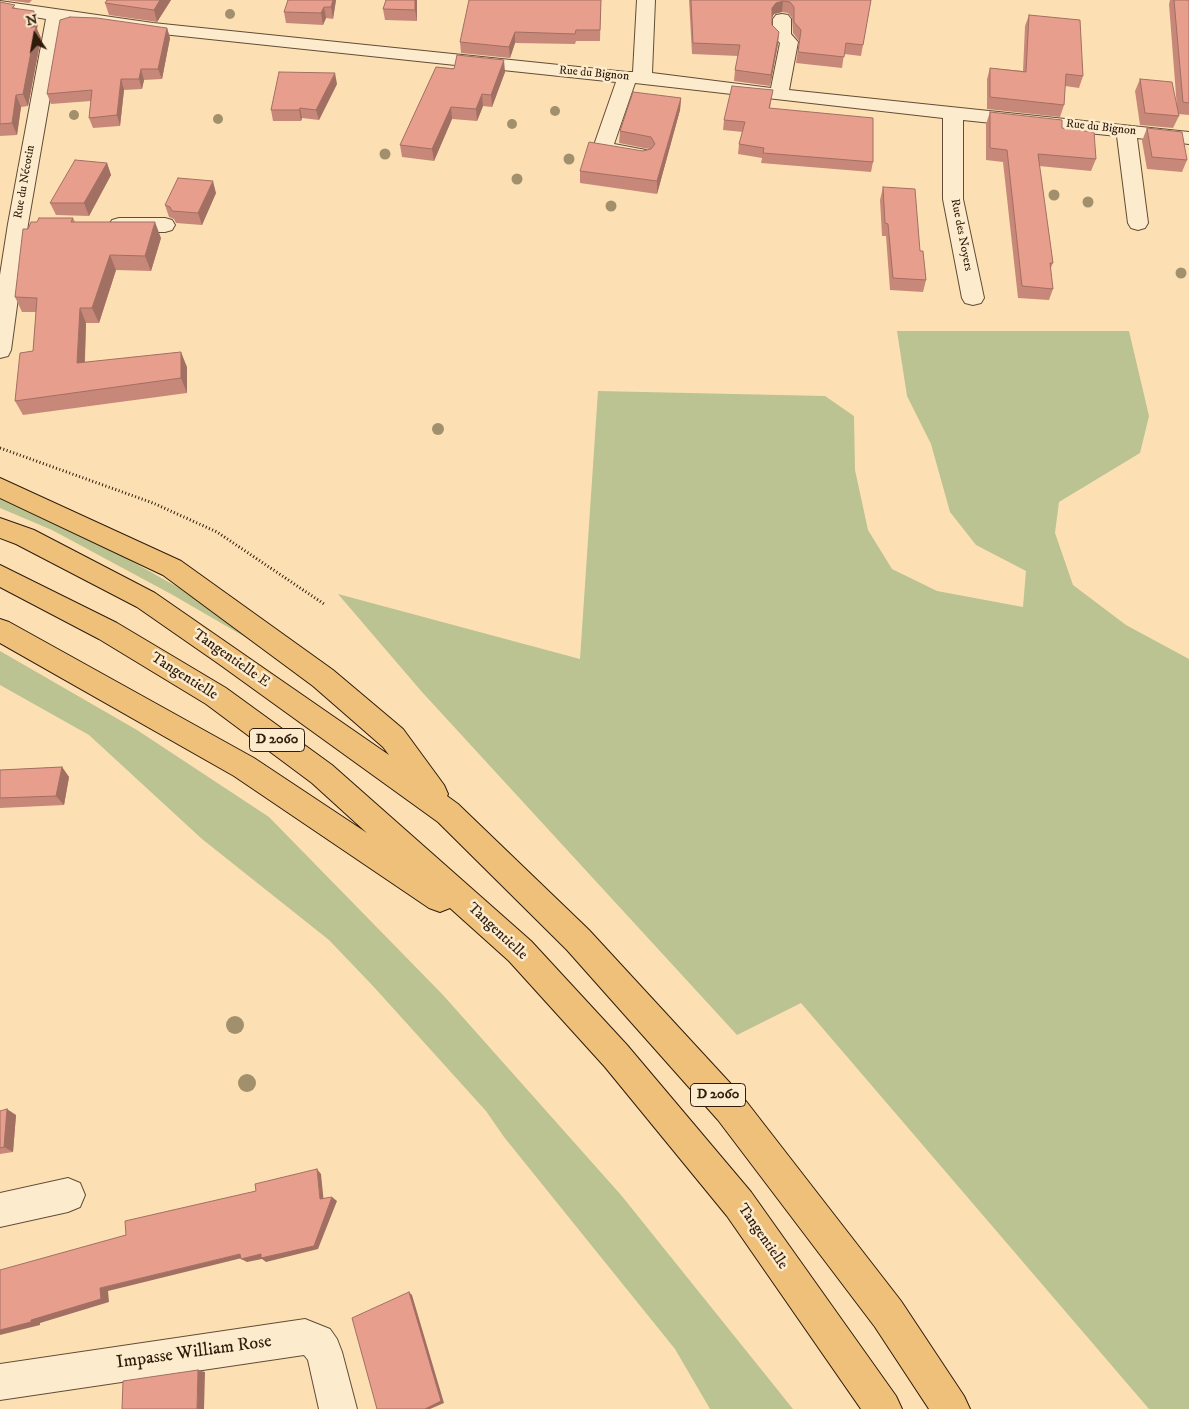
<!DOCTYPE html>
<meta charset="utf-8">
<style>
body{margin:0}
#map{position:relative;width:1189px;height:1409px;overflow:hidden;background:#fce0b4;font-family:"IM FELL DW Pica",serif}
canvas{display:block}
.north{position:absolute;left:10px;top:10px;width:50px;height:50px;-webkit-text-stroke:4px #fdebce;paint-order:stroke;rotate:348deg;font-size:14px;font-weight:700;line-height:20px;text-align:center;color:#2f1c0b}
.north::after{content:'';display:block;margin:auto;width:18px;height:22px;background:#2f1c0b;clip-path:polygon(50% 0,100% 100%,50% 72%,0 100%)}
</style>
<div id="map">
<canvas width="1189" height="1409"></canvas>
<div class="north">N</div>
</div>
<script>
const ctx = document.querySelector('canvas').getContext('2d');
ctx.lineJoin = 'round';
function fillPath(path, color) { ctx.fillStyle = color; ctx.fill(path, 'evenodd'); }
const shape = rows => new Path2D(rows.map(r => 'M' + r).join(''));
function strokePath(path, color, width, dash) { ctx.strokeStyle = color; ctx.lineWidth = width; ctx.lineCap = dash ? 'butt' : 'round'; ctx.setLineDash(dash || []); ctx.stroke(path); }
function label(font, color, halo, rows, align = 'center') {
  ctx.font = font + ' "IM FELL DW Pica",serif'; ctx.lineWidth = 5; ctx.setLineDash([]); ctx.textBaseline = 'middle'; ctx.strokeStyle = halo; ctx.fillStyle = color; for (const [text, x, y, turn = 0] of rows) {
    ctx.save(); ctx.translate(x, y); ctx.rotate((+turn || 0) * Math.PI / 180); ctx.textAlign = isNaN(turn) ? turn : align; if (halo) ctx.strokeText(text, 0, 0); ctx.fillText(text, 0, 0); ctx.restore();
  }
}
const green = shape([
 [897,331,1129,331,1149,416,1140,453,1059,502,1055,533,1073,585,1126,625,1189,659,1189,1409,1149,1409,801,1003,737,1035,422,692,338,594,580,659,598,391,825,396,854,416,855,470,868,530,892,569,937,591,1023,607,1026,571,976,545,950,512,931,444,907,396],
 [0,492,61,521,179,588,252,641,171,594,52,530,0,508],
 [0,651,137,730,269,817,443,995,621,1195,793,1409,710,1409,675,1349,504,1137,486,1111,373,986,329,940,202,839,89,735,0,685]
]);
const path = shape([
 [0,448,153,503,217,532,324,604]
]);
const minor = shape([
 [637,0,655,0,652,73,771,88,780,43,773,36,773,19,776,15,782,14,788,15,791,19,791,34,798,42,789,90,1189,132,1189,144,1137,138,1148,223,1145,228,1138,230,1131,228,1128,223,1117,136,963,120,963,199,984,298,981,303,973,305,965,303,962,298,943,199,943,118,635,83,614,144,646,150,649,154,646,158,639,160,601,153,594,145,616,82,153,33,63,22,28,224,11,350,8,356,0,358,0,275,8,224,46,19,0,11,0,1,153,23,627,72,633,72,637,0],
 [119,218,165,218,172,220,175,225,172,230,165,232,119,232,112,230,109,225,112,220,119,218],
 [68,1178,80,1183,85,1195,80,1207,68,1212,0,1227,0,1193,68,1178],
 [305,1319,330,1329,337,1339,342,1352,357,1409,319,1409,308,1360,304,1355,0,1400,0,1364,305,1319]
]);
const major = shape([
 [0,478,181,561,333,670,403,729,444,785,448,794,447,796,458,804,589,930,742,1096,901,1301,964,1396,970,1409,929,1409,875,1327,718,1120,567,950,438,822,219,664,137,607,16,544,0,538,0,518,34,530,155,593,389,755,383,747,313,686,163,575,0,498,0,478],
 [0,565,117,623,226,688,332,765,531,941,627,1045,751,1192,896,1396,902,1409,861,1409,727,1216,605,1067,509,961,450,908,440,912,429,908,234,776,0,643,0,619,9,622,254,758,367,833,312,783,206,704,99,639,0,587,0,565]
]);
const trees = [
 [230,14,5],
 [555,111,5],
 [74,115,5],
 [218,119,5],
 [512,124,5],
 [385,154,5.5],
 [569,159,5.5],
 [517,179,5.5],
 [1054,195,5.5],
 [1088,202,5.5],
 [611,206,5.5],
 [1181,273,5.5],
 [438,429,6],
 [235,1025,9],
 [247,1083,9]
];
const wall = shape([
 [6,0,32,0,29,3],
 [107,0,171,0,157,22,109,15,105,3],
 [336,0,333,19,326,18,323,25,286,23,284,12],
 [417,0,417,21,385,20,383,9],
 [601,0,600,41,576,41,575,44,515,43,510,58,461,53,460,42],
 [689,0,871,0,861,56,844,54,842,68,796,63,799,41,793,33,792,18,788,13,782,12,774,14,772,17,772,25,778,44,770,86,734,81,735,70,738,56,692,54],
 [1170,0,1189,0,1189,115,1178,114,1179,116,1173,128,1140,125,1135,91,1140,79,1177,108,1169,4],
 [0,2,16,8,38,22,37,29,41,38,28,106,21,107,17,135,0,136],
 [1029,15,1083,76,1079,88,1065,86,1064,105,1060,117,987,109,987,79,990,68,1023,71,1025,26],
 [167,28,170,38,162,79,144,80,142,89,124,90,120,126,93,128,89,118,91,101,51,104,47,94],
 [436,67,505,72,492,107,483,106,477,121,452,119,434,161,402,157,400,145],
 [337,84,319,120,302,118,301,121,273,121,271,110],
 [773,90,770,108,873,162,871,172,761,163,762,158,738,154,739,144,743,132,723,130,724,120],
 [681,98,680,110,657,194,580,183,580,171,649,149,619,143,620,131],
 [990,112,1062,128,1096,159,1091,171,1039,166,1053,263,1050,270,1053,289,1049,300,1018,298,1003,162,986,160,986,124],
 [1147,128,1187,160,1182,172,1147,169,1142,141],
 [107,163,111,175,89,216,56,215,50,203],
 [883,187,920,251,926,280,923,292,890,290,886,236,882,236,880,200],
 [216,193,202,225,176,223,174,219,169,217,165,205],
 [73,218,75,222,161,238,151,271,116,270,99,323,86,323,85,362,187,367,187,393,23,415,15,401,33,351,36,312,22,312,15,297,28,229,37,222],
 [62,767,69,777,64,805,0,808,0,770],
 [0,1111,16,1115,13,1152,0,1154]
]);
const shadedWall = shape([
 [160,0,171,0,157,22,154,10],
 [333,0,336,0,333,19,331,7],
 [415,0,417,0,417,21,415,10],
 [783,1,782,12,774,14,771,19,772,8,776,3],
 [324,7,326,18,323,25,321,13],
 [34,11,38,22,37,29,41,38,28,106,23,94,31,28],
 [167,28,170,38,162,79,158,69],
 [515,32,515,43,510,58,509,47],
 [779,32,778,44,770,86,771,75],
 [504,60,505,72,492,107,491,95],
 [141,69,144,80,142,89,139,79],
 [335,73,337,84,319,120,316,110],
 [121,79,124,90,120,126,117,115],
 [482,94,483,106,477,121,476,109],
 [16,95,21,107,17,135,12,123],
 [681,98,680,110,657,194,657,181],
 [451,107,452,119,434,161,432,149],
 [300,108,302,118,301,121,299,110],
 [107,163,111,175,89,216,84,203],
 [213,181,216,193,202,225,198,213],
 [155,222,161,238,151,271,145,256],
 [110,255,116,270,99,323,92,308],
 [80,308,86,323,84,378,77,363],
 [181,352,187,367,187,393,181,378],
 [62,767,69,777,64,805,56,796],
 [7,1109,16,1115,13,1152,4,1147],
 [317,1169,321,1174,324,1204,320,1199],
 [332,1197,337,1201,318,1249,266,1262,262,1259,247,1262,241,1259],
 [240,1254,246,1257,108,1291,109,1302,40,1323,40,1325,0,1335,0,1330,31,1320,100,1288],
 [409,1292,412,1295,444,1403,430,1409,425,1409],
 [198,1370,205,1372,204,1409,197,1409]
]);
const building = shape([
 [107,0,160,0,154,10,105,3,107,0],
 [288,0,333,0,331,7,324,7,321,13,284,12,288,0],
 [386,0,415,0,415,10,383,9,386,0],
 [469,0,601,0,600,30,576,30,575,34,515,32,509,47,460,42,469,0],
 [691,0,871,0,863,45,846,43,844,57,798,52,801,30,794,22,794,7,790,2,783,1,776,3,772,8,772,25,779,32,771,75,735,70,740,45,693,43,691,0],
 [1174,0,1189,0,1189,103,1183,102,1174,0],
 [0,2,15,5,12,8,34,11,31,28,36,26,23,94,16,95,12,123,0,124,0,2],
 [1029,15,1080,20,1083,76,1066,74,1064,105,990,97,990,68,1026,72,1029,15],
 [70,17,97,18,167,28,158,69,141,69,139,79,121,79,117,115,89,118,92,90,47,94,60,20,70,17],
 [457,55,504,60,491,95,482,94,476,109,451,107,432,149,400,145,436,67,454,69,457,55],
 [279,72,335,73,316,110,300,108,299,110,271,110,279,72],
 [1140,79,1172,82,1179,116,1145,113,1140,79],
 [732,86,773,90,769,108,873,118,873,162,763,153,764,148,739,144,745,122,724,120,732,86],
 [633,92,681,98,657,181,580,171,589,142,643,151,651,149,655,144,651,137,620,131,633,92],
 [990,112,1062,120,1062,128,1094,132,1096,159,1038,154,1053,263,1050,263,1053,289,1022,286,1007,150,990,148,990,112],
 [1147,128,1182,132,1187,160,1152,157,1147,128],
 [75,160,107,163,84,203,50,203,75,160],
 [178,178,213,181,198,213,172,211,170,207,165,205,178,178],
 [883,187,915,189,920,251,923,251,926,280,893,278,888,224,885,223,883,187],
 [39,218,73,218,71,222,155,222,145,256,110,255,92,308,80,308,77,363,181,352,181,378,15,401,20,353,33,351,37,298,15,297,23,229,28,229,31,222,37,222,39,218],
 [62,767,56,796,0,798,0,770,62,767],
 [7,1109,4,1147,0,1148,0,1111,7,1109],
 [317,1169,320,1199,332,1197,314,1246,261,1258,261,1254,241,1259,240,1254,100,1288,101,1299,31,1320,31,1322,0,1330,0,1270,126,1235,125,1221,256,1191,255,1184,317,1169],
 [409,1292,441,1401,425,1409,377,1409,352,1318,409,1292],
 [198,1370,197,1409,122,1409,123,1381,198,1370]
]);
const farStreetnames = [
 ["Rue du Bignon",594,74,5],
 ["Rue du Bignon",1101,128,6],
 ["Rue du Nécotin",25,182,-80],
 ["Rue des Noyers",961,235,79]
];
const shields = [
 [277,740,55],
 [718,1095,55]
];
const shieldNames = [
 ["D 2060",277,740],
 ["D 2060",718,1095]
];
const streetNames = [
 ["Tangentielle E",231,659,35],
 ["Tangentielle",184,677,32],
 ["Tangentielle",497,932,43],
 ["Tangentielle",762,1237,55]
];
const nearStreetnames = [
 ["Impasse William Rose",194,1353,-8]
];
fillPath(green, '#bac391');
strokePath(minor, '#624d35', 2);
strokePath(major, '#2f1c0b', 2);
strokePath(path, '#2f1c0b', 3, [1, 2.5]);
fillPath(minor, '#fdebce');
fillPath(major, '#eec07a');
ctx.fillStyle = '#a2906d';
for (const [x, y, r] of trees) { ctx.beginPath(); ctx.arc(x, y, r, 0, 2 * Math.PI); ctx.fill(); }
fillPath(wall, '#c88879');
fillPath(shadedWall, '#a26f63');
fillPath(building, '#e89e8d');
strokePath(building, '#a26f63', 1);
label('12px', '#2f1c0b', '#fdebce', farStreetnames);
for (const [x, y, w] of shields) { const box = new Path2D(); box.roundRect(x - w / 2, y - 11.5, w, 23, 4); ctx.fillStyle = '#fdebce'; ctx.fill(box); strokePath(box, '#2f1c0b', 1); }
label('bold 14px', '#2f1c0b', null, shieldNames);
label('15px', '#2f1c0b', '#fdebce', streetNames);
label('18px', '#2f1c0b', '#fdebce', nearStreetnames);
</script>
